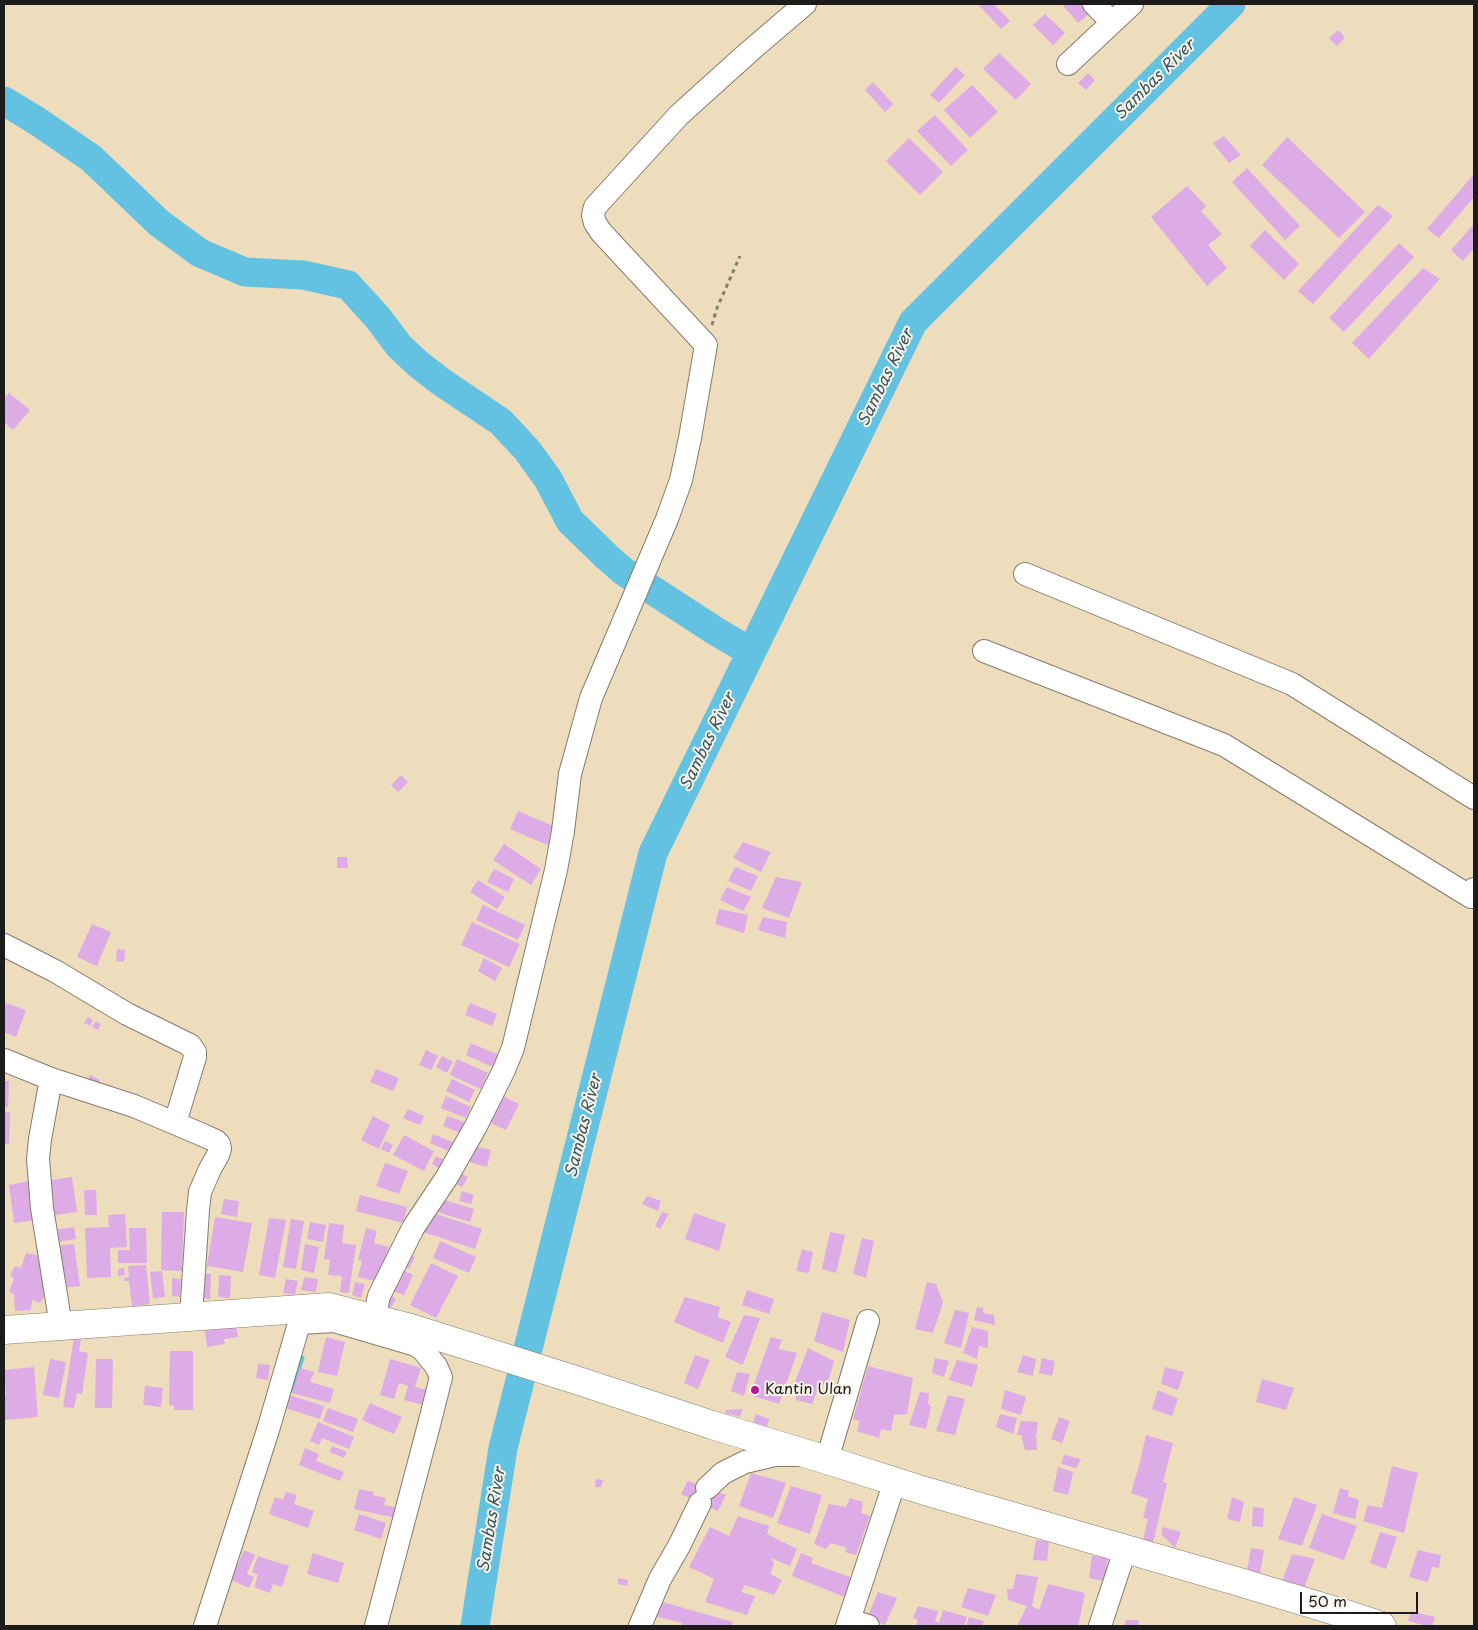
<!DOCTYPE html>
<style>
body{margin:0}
#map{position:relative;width:1478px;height:1630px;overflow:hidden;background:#eeddbc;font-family:"Playpen Sans",sans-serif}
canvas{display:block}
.frame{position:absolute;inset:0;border:5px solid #1c1c1c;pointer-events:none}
.scale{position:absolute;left:1300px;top:1592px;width:118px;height:22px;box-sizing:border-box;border:2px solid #1c1c1c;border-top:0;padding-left:6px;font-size:15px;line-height:18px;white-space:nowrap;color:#1c1c1c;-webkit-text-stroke:4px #f7f3e8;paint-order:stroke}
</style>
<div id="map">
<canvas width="1478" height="1630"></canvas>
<div class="frame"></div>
<div class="scale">50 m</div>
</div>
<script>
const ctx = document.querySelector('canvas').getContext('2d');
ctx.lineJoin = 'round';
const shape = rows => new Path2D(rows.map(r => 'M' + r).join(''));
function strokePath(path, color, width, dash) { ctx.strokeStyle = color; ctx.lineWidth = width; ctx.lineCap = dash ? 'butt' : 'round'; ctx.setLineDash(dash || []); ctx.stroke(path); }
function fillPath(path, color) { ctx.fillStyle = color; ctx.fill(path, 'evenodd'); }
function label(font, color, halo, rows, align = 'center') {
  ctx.font = font + ' "Playpen Sans",sans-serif'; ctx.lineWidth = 4; ctx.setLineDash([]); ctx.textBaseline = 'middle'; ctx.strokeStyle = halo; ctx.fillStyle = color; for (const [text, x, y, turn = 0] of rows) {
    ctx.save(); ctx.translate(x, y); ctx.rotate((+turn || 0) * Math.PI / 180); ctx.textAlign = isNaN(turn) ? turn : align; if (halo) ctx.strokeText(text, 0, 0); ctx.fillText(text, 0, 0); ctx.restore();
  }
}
const stream = shape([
 [291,1390,302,1358]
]);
const river = shape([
 [4,101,37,121,91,158,159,223,200,253,245,272,303,275,348,285,378,318,399,346,417,363,440,381,501,422,527,450,548,479,570,521,606,556,623,571,717,632,751,652],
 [475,1626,503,1448,653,853,913,322,1231,4]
]);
const building = shape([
 [978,4,994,4,1010,21,1001,29],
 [1062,4,1081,4,1089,14,1078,23],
 [1045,14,1065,33,1053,45,1033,25],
 [1338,30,1345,38,1337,46,1329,38],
 [999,53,1031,84,1016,100,983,69],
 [956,67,965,75,939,103,930,95],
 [1088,73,1095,80,1086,90,1078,83],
 [873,82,893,104,885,112,865,90],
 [972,85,998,112,970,138,944,110],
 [935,115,968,150,951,166,917,131],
 [1224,136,1241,155,1229,163,1213,143],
 [1287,137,1365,212,1339,238,1262,165],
 [909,138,943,172,920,195,886,161],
 [1247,168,1300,226,1285,240,1232,182],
 [1474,174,1474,197,1439,238,1427,229],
 [1187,186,1206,206,1201,211,1222,234,1208,245,1227,268,1207,286,1151,217],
 [1378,205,1393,216,1313,304,1298,291],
 [1474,224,1474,248,1463,261,1451,250],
 [1265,230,1299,264,1284,280,1250,246],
 [1399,243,1414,257,1344,332,1329,318],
 [1423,268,1440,279,1369,359,1352,343],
 [9,393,30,410,13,430,4,422,4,399],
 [401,775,408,782,398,792,391,785],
 [518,811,558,828,550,846,510,829],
 [743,842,771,852,761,872,733,858],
 [504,844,541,869,531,885,493,860],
 [337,857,347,857,348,868,337,868],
 [735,867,758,876,751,891,728,881],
 [494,869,514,879,508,892,487,882],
 [776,877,802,882,789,918,762,908],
 [478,880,505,897,497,909,470,892],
 [727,887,751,897,743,911,720,900],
 [483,905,525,925,518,940,476,920],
 [719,909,748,915,744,933,715,924],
 [763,917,787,922,785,938,758,930],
 [472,922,520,944,509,967,461,945],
 [92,924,111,932,97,966,77,957],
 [117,949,125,950,124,962,116,961],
 [484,958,502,968,495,981,478,971],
 [6,1003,26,1010,16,1037,4,1032,5,1025,4,1024,4,1010],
 [470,1003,497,1014,492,1026,465,1015],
 [88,1017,93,1020,90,1026,84,1023],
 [96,1021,101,1024,98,1030,92,1027],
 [471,1043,505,1058,499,1070,466,1055],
 [426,1050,438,1056,431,1070,419,1065],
 [442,1056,453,1062,447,1073,436,1067],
 [457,1059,488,1073,481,1089,450,1075],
 [376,1069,399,1078,393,1091,370,1082],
 [90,1075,100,1080,96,1087,87,1082],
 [452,1079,475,1090,469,1102,446,1091],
 [4,1081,9,1081,8,1107,4,1107],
 [498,1094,519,1104,506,1130,485,1120],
 [446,1096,471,1107,466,1118,441,1108],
 [408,1109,424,1116,420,1125,403,1118],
 [4,1112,10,1112,9,1144,4,1144],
 [373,1116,390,1125,379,1149,361,1140],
 [447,1116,467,1123,463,1134,443,1126],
 [433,1134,459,1145,456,1154,430,1143],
 [404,1135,434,1151,424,1171,393,1155],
 [385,1141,393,1145,389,1153,381,1149],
 [474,1146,491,1150,487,1167,469,1162],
 [436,1156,451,1163,447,1172,432,1164],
 [385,1163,408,1171,399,1194,376,1186],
 [454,1170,468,1177,462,1187,448,1180],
 [72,1177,77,1212,55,1215,53,1200,48,1201,45,1181],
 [30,1181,36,1220,14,1223,9,1185],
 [84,1190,96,1190,97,1215,85,1215],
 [462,1191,474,1195,471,1204,459,1201],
 [360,1195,407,1207,403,1223,356,1211],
 [647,1196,661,1201,658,1211,642,1204],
 [224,1199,239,1201,237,1217,221,1214],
 [441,1199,474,1209,470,1222,437,1212],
 [427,1211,482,1229,475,1249,420,1231],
 [162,1212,184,1212,182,1271,161,1270],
 [662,1212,669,1214,660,1229,655,1226],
 [694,1213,726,1224,719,1251,685,1239],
 [125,1214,127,1247,110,1248,111,1277,87,1278,85,1228,109,1227,108,1215],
 [215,1217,252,1223,243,1272,207,1266],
 [269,1218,286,1220,275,1278,259,1275],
 [291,1219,304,1221,296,1269,283,1267],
 [310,1222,326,1225,323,1242,307,1239],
 [329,1223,344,1225,342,1243,356,1245,349,1293,340,1292,342,1276,328,1275,330,1260,324,1259],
 [74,1227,76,1239,56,1242,54,1230],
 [129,1228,146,1228,147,1263,118,1263,118,1250,130,1250],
 [366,1228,377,1231,374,1243,389,1247,380,1282,358,1277,362,1261,358,1260],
 [830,1232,845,1235,836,1273,822,1269],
 [862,1238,874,1241,866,1278,853,1274],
 [440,1241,476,1257,469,1273,433,1258],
 [74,1244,80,1286,62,1288,56,1246],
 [305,1244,319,1247,314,1273,301,1270],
 [802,1249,813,1252,809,1273,796,1271],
 [405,1252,415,1257,409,1269,399,1264],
 [26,1253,41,1256,49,1296,44,1297,40,1303,32,1300,31,1310,15,1311,14,1294,9,1292,14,1278,10,1276,15,1266,21,1268],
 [431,1263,458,1276,436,1318,410,1305],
 [146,1265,150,1304,132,1306,129,1281,124,1281,124,1278,129,1277,128,1266],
 [124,1268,125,1275,118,1276,118,1269],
 [402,1270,413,1275,404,1295,393,1291],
 [162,1271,165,1297,153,1298,150,1272],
 [199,1273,211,1274,210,1299,197,1298],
 [219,1275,231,1276,230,1298,218,1297],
 [304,1277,318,1279,316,1292,301,1290],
 [172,1278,181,1279,180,1297,172,1296],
 [286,1279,298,1281,295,1295,283,1293],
 [355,1282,365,1284,361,1298,352,1295],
 [927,1282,936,1284,943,1302,933,1333,915,1329],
 [747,1290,774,1299,769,1314,742,1305],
 [387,1293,396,1299,390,1309,381,1303],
 [685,1297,720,1307,718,1317,731,1322,723,1343,674,1322],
 [977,1307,983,1308,983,1313,994,1315,995,1325,974,1320],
 [955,1310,969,1313,961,1348,944,1343],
 [822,1312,850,1320,843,1352,814,1341],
 [744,1315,760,1318,743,1365,725,1357],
 [236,1325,238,1337,224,1339,225,1344,207,1347,205,1330],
 [972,1327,988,1331,988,1348,979,1346,977,1359,963,1353],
 [326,1337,345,1342,337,1376,318,1372],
 [771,1337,782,1340,778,1349,797,1353,779,1404,750,1395],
 [74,1338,81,1339,79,1351,88,1353,82,1394,77,1393,74,1408,63,1407],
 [808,1348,834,1361,827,1386,820,1384,812,1404,796,1400,796,1394,791,1392],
 [170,1351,193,1351,193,1410,174,1410,174,1406,169,1405],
 [695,1355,710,1360,698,1389,684,1383],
 [1023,1355,1036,1359,1033,1376,1017,1372],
 [935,1358,949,1361,944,1377,932,1373],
 [1042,1358,1055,1361,1052,1376,1039,1373],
 [50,1359,66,1362,59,1398,43,1395],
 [96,1359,113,1359,112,1408,95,1408],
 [390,1359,421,1368,415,1387,431,1391,427,1406,404,1400,408,1386,399,1383,394,1399,380,1395],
 [957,1360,978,1365,972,1387,949,1380],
 [258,1364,270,1365,268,1380,256,1378],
 [868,1366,913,1378,907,1414,894,1415,891,1431,881,1429,879,1438,857,1431,860,1421,853,1419],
 [34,1367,38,1417,4,1420,4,1395,6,1395,4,1370],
 [1165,1367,1184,1372,1178,1390,1161,1384],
 [300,1368,314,1372,310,1382,334,1389,330,1403,292,1393],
 [737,1372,750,1374,744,1396,731,1391],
 [1262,1379,1294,1388,1286,1410,1256,1402],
 [145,1386,163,1388,161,1407,143,1405],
 [1005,1390,1026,1397,1021,1415,1001,1409],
 [1158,1390,1178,1399,1172,1416,1152,1409],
 [920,1392,929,1393,928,1403,931,1407,926,1429,909,1425],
 [289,1395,324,1406,320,1419,285,1408],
 [948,1395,965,1399,955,1435,936,1431],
 [370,1403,402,1417,394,1434,362,1420],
 [328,1408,358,1419,353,1432,323,1421],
 [743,1409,740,1417,725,1413,726,1410],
 [756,1414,769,1419,767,1427,753,1422],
 [1000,1414,1017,1418,1013,1434,996,1427],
 [1059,1417,1070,1421,1062,1443,1051,1439],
 [1021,1421,1038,1422,1036,1437,1037,1450,1025,1450,1021,1435,1017,1435],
 [318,1422,354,1437,349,1449,322,1438,319,1445,310,1441],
 [1146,1435,1173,1443,1163,1482,1167,1483,1153,1543,1143,1540,1148,1519,1143,1518,1148,1499,1131,1493,1140,1462],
 [332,1446,347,1452,344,1458,330,1452],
 [305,1448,319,1454,316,1461,344,1472,340,1481,299,1465],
 [1064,1455,1081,1459,1076,1468,1061,1464],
 [1392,1466,1418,1473,1404,1533,1363,1521,1368,1505,1382,1508],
 [1058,1467,1073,1472,1068,1495,1053,1491],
 [751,1473,786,1483,773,1518,739,1506],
 [596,1479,603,1480,601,1487,595,1487],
 [688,1481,726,1495,718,1511,681,1494],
 [791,1486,822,1495,810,1534,777,1523],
 [1340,1488,1349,1491,1348,1496,1359,1500,1355,1519,1333,1513],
 [359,1489,374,1492,373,1495,386,1498,384,1505,398,1508,396,1518,354,1509],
 [286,1492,297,1495,294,1504,314,1511,308,1528,269,1514,275,1497,283,1500],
 [1232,1497,1244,1502,1240,1522,1227,1519],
 [1294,1497,1317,1505,1302,1546,1278,1539],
 [850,1498,863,1502,861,1513,870,1516,856,1555,845,1552,847,1548,831,1543,826,1549,814,1544,829,1504,846,1507],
 [1253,1507,1264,1508,1263,1527,1252,1526],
 [359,1514,386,1523,381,1539,354,1530],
 [1322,1514,1357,1526,1344,1560,1309,1548],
 [738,1516,769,1526,767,1534,797,1549,790,1566,771,1558,774,1563,770,1574,782,1580,774,1595,745,1585,741,1592,755,1596,747,1615,705,1602,714,1579,689,1567,710,1527,729,1536],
 [1162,1527,1181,1532,1175,1548,1162,1535],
 [1380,1532,1397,1537,1386,1569,1370,1563],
 [1036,1540,1049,1542,1047,1561,1033,1560],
 [1251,1548,1264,1550,1260,1574,1247,1571],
 [244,1550,255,1555,247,1574,254,1577,249,1588,231,1580],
 [1418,1550,1441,1555,1439,1568,1432,1567,1428,1582,1409,1577],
 [313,1553,344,1563,338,1583,307,1574],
 [801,1553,813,1558,811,1563,856,1579,850,1599,792,1576],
 [1292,1554,1315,1559,1303,1591,1282,1582],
 [258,1556,289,1566,282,1587,273,1584,270,1593,254,1587,258,1575,252,1572],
 [1092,1556,1108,1558,1104,1581,1089,1578],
 [1016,1574,1038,1577,1032,1606,1039,1610,1048,1584,1085,1593,1078,1626,1017,1626,1027,1606,1008,1600,1007,1589,1013,1589],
 [618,1578,628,1580,627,1586,618,1584],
 [968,1588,996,1595,988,1616,961,1607],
 [878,1592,897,1598,885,1625,867,1618],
 [659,1601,733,1622,732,1626,681,1626,682,1623,654,1616],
 [918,1606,938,1611,935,1621,939,1623,943,1610,967,1617,964,1626,916,1626,918,1620,913,1618],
 [1411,1611,1435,1617,1432,1626,1427,1626,1408,1621],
 [969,1617,984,1621,982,1626,966,1626],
 [1126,1620,1139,1620,1138,1626,1124,1626]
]);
const path = shape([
 [712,325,717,308,740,256]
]);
const minor = shape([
 [1094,4,1111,21],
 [1068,64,1132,4],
 [1025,574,1292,684,1474,798],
 [984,651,1224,745,1471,897,1474,889],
 [4,945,55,971,127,1014,190,1045,195,1052,195,1057,175,1123],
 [4,1060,51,1079,134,1106,198,1133,216,1141,219,1144,220,1149,218,1155,210,1169,200,1192,198,1210,191,1316],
 [51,1079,40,1139,38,1159,42,1208,61,1326],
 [374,1319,379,1296,413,1228,447,1177,476,1126,504,1070,513,1048,556,870,563,831,570,774,591,698,667,519,681,480,690,438,706,345,601,232,595,223,593,215,595,207,679,115,750,51,805,4],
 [299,1323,334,1321,416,1345,423,1350,436,1366,441,1377,430,1421,376,1626],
 [827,1460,868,1321],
 [707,1488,723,1473,745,1462,775,1455,799,1455],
 [849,1620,895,1481],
 [205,1626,268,1430,303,1310],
 [640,1626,660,1579,679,1546,700,1503],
 [847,1626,849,1620,868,1626],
 [1100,1626,1125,1550]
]);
const major = shape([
 [4,1330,329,1307,411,1328,576,1380,712,1425,827,1460,925,1491,1236,1581,1352,1616,1382,1626]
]);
const markers = [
 [755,1390,5,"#b5179e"]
];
const poiNames = [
 ["Kantin Ulan",765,1390]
];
const waterNames = [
 ["Sambas River",1155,80,-45],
 ["Sambas River",886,378,-64],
 ["Sambas River",708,742,-64],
 ["Sambas River",584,1126,-76],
 ["Sambas River",492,1520,-81]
];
strokePath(stream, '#63c2e1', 5);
strokePath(river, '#63c2e1', 29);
fillPath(building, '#ddabe6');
strokePath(minor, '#857c6c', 24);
strokePath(major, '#857c6c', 29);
strokePath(path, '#857c6c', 3, [4, 4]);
strokePath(minor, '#fff', 22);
strokePath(major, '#fff', 28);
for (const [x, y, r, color] of markers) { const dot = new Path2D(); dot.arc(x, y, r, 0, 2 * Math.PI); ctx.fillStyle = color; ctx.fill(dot); strokePath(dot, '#f7f3e8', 2); }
label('15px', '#1c1c1c', '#f7f3e8', poiNames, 'left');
label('italic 16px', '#355661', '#f7f3e8', waterNames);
</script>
